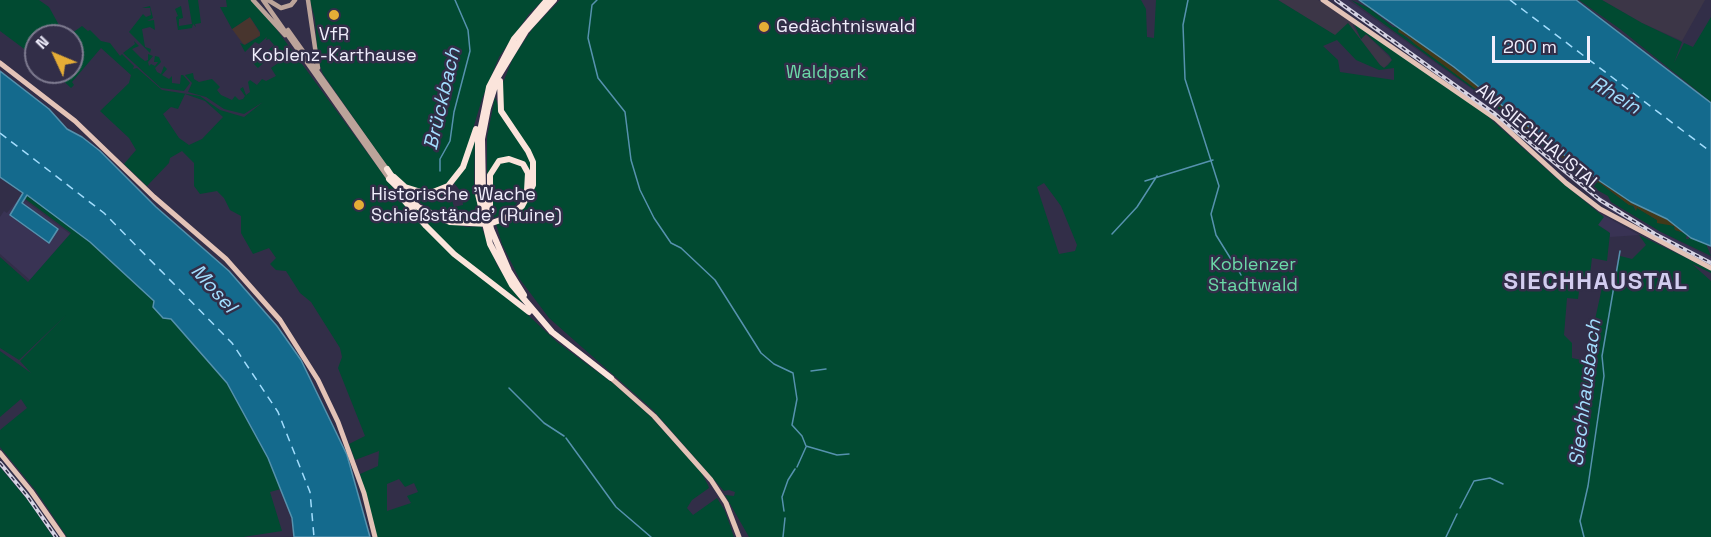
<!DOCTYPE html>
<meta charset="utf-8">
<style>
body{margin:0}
#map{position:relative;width:1711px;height:537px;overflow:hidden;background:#322e48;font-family:"Space Grotesk",sans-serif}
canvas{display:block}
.north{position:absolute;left:24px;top:24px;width:60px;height:60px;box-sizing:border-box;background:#322e48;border:2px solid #7e7b90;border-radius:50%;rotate:314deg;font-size:16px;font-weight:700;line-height:24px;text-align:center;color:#f0eefc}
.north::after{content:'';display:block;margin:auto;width:21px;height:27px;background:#e5ad36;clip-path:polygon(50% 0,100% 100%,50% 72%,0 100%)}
.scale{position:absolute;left:1492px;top:36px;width:98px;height:27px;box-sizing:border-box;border:3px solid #f0eefc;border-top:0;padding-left:8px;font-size:18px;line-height:21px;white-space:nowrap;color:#f0eefc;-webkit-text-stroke:4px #322e48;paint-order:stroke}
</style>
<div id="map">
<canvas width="1711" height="537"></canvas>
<div class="north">N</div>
<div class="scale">200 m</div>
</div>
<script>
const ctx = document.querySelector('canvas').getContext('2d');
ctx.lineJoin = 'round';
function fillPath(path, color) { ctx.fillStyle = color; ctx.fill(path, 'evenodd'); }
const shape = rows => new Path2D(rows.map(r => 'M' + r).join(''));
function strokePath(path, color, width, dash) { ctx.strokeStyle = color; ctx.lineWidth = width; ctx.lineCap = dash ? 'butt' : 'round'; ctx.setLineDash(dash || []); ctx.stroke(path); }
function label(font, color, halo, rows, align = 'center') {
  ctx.font = font + ' "Space Grotesk",sans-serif'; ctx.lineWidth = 5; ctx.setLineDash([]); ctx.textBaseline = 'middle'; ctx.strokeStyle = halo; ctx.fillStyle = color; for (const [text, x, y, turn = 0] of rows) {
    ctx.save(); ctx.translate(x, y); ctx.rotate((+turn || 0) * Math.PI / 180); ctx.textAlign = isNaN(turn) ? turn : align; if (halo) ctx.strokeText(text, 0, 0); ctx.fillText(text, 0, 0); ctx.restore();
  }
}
const built = shape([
 [1331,0,1348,0,1476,92,1602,197,1629,216,1711,258,1711,264,1609,210,1480,104],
 [20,197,70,234,30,280,0,254,0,217,4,211,7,213],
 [1603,215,1639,235,1610,237,1609,232,1598,225]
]);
const industrial = shape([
 [1278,0,1318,0,1353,21,1353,26,1361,39,1366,34,1392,60,1384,68,1380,65,1348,23,1336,36],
 [1602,0,1705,0,1682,41,1642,23]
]);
const education = shape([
 [250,17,261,35,244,45,232,29]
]);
const green = shape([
 [0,0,39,0,49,7,65,36,36,36,35,57,0,31],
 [188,0,198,0,201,23,195,24,196,27,193,24,192,28,178,30,176,17,178,16,175,9,181,6,183,18,179,19,179,26,192,24],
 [226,0,251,0,274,26,419,223,514,302,557,342,614,384,650,416,701,472,708,485,709,488,692,500,687,508,693,515,717,498,725,511,734,537,377,537,360,474,378,466,379,451,355,460,349,444,365,436,338,368,342,357,340,348,311,302,300,293,286,271,276,270,270,264,276,258,269,248,253,254,241,233,241,216,230,210,224,198,217,191,200,194,194,186,194,163,182,151,170,158,169,163,147,186,124,164,136,150,129,138,100,111,129,83,131,75,101,48,72,82,74,85,71,88,54,72,72,72,72,36,68,36,82,26,88,31,90,30,120,60,101,41,110,43,120,56,122,54,134,66,133,69,137,68,162,90,200,96,220,110,244,117,263,102,244,114,224,109,206,97,188,92,192,83,185,75,193,73,194,79,199,82,212,79,220,87,217,90,221,95,232,100,235,96,239,100,243,99,245,96,240,89,243,87,246,95,250,92,248,82,250,80,257,85,262,79,266,81,276,76,271,68,281,61,275,52,258,68,252,62,257,61,274,45,269,39,266,40,267,37,259,44,255,42,245,52,240,43,245,45,260,36,260,32,250,17,232,29,220,7,227,7],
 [185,94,205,101,223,117,202,139,189,145,179,138,163,114,171,107,178,109],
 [399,479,405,487,414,483,418,492,407,496,411,503,387,511,387,484],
 [310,0,543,0,529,14,499,57,482,99,463,162,450,182,434,189,420,190,409,187,392,173,323,74,318,60,315,19],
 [560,0,1141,0,1146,9,1147,37,1154,38,1156,0,1278,0,1335,35,1348,23,1380,65,1384,68,1388,65,1392,60,1389,55,1366,34,1361,39,1353,22,1483,112,1554,176,1604,217,1598,225,1610,233,1607,261,1592,258,1589,283,1580,283,1578,299,1567,298,1564,335,1572,343,1572,358,1586,361,1603,283,1614,286,1620,256,1632,259,1646,245,1639,235,1711,270,1711,273,1692,264,1711,281,1711,537,749,537,725,495,734,496,735,492,729,490,724,491,653,410,549,318,519,278,502,244,496,224,526,205,534,188,536,170,504,115,502,85,513,58,533,28],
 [1337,40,1356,60,1379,70,1394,68,1394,80,1340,72,1338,60,1323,46],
 [1044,183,1061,206,1077,245,1075,251,1059,254,1037,187],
 [1351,0,1369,8,1393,27,1400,28,1398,31,1500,107,1562,160,1600,183,1629,205,1632,204,1636,211,1636,207,1657,220,1674,226,1675,230,1687,234,1686,239,1689,239,1689,236,1706,244,1711,256,1661,232,1611,202,1608,196,1588,185,1484,97],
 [1579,0,1602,0,1642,23,1682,42,1674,63,1684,43,1693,47,1711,17,1711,102,1620,29],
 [150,6,153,18,147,21,154,20,155,30,150,27,142,29,145,47,151,49,150,53,129,32,143,14,146,17,151,15,150,8,142,8],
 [134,41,139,46,132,49,141,58,145,61,148,60,148,54,153,56,148,62,149,66,151,64,155,66,158,62,154,62,155,56,159,57,161,62,155,68,157,72,161,74,164,66,167,69,162,75,169,79,172,76,172,83,180,84,181,75,183,75,190,83,184,91,161,88,123,53,135,44],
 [495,97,503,119,530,157,533,175,526,166,504,158,487,185,487,137],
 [475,138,474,183,480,220,464,220,433,211,413,198,402,186,412,192,452,187,449,190,454,207,463,205,462,193,454,183],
 [505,160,520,164,526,172,526,192,512,209,494,218,490,183,495,167],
 [26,195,90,242,154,301,153,307,171,318,227,383,268,458,281,489,270,492,282,531,243,537,67,537,36,491,0,447,0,430,27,408,21,399,0,417,0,351,31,373,20,361,66,315,19,360,0,348,0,257,28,282,71,233,24,198],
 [413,206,442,222,467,227,481,226,497,265,523,303,465,261,436,234],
 [0,467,30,503,53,537,0,537]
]);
const sand = shape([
 [1400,28,1520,117,1579,167,1631,202,1677,224,1685,233,1675,230,1674,226,1657,223,1657,220,1637,208,1636,211,1634,206,1629,205,1600,183,1589,180,1585,173,1575,169,1500,107,1415,44,1408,37,1398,32]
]);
const water = shape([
 [1359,0,1576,0,1711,103,1711,246,1691,238,1667,219,1631,202,1579,167,1454,67,1359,0],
 [0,71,49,109,67,129,82,137,100,151,156,207,229,271,277,326,301,360,347,455,370,537,294,537,292,518,268,458,227,383,171,319,163,318,153,307,154,301,90,242,27,195,22,203,58,229,49,243,10,215,23,193,0,177,0,71]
]);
const stream = shape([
 [597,0,592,5,588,38,598,78,625,112,631,160,640,190,654,218,671,243,681,248,715,280,761,353,774,364,793,373,797,399,792,425,802,436,806,446,837,455,849,454],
 [1188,0,1183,25,1185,79,1219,186,1211,214,1216,235,1234,264],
 [440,171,440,159,450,141,454,112,470,51,468,30,455,0],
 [1145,181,1213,160],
 [1112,234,1137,207,1157,176],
 [1237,268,1241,275],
 [811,371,826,369],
 [509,388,544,423,564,436],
 [566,438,616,507,651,537],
 [797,467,806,447],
 [1460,508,1474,481,1490,478,1503,484],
 [784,511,782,497,788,480,795,469],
 [783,537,785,518],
 [1446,537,1457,514],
 [1584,537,1580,521,1588,486,1604,376,1602,356,1620,251]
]);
const ferry = shape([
 [1510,0,1711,152],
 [0,133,104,213,232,343,278,412,310,492,314,537]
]);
const secondary = shape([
 [253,0,285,35],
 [263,0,389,179],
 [268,0,281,8,291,5,295,0],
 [308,0,318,68],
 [288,30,387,169]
]);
const primary = shape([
 [1323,0,1496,119,1566,183,1600,209,1711,268],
 [0,63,75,121,154,197,226,259,280,320,318,380,338,422,364,493,375,537],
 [611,378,654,416,711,480,726,503,739,537],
 [0,453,31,491,63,537]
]);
const highway = shape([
 [547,0,514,39,489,87,478,141,478,194,490,244,512,285,552,332,611,378],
 [387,169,395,181],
 [394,177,405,187,421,192,433,192,448,186,463,167,476,129],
 [389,179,418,207,450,222,489,224,506,218,522,206,533,185,533,162,528,151,501,111,500,81],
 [403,199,426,226,454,254,529,312],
 [490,210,490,175,499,161,509,159,523,164,528,173,527,191],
 [524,295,509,271,491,229,483,192,482,139,488,108,498,77,526,31,554,0]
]);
const rail = shape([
 [1336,0,1495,114,1600,200,1655,234,1711,263],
 [0,463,28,497,56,537]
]);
const markers = [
 [334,15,6,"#e5ad36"],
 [764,27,6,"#e5ad36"],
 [359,205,6,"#e5ad36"]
];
const poiNames = [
 ["Gedächtniswald",776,27],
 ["VfR",334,35,"center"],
 ["Koblenz-Karthause",334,56,"center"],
 ["Historische 'Wache",371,195],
 ["Schießstände' (Ruine)",371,216]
];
const parkNames = [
 ["Waldpark",826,73],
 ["Koblenzer",1253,265],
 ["Stadtwald",1253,286]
];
const streetNames = [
 ["AM SIECHHAUSTAL",1538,138,40]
];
const waterNames = [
 ["Rhein",1615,96,31],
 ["Brückbach",443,99,-77],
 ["Mosel",213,289,48],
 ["Siechhausbach",1586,393,-83]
];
const districtNames = [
 ["SIECHHAUSTAL",1596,282]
];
fillPath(built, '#393354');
fillPath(industrial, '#3c3647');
fillPath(education, '#48352e');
fillPath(green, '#014a31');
fillPath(sand, '#423919');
fillPath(water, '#146a8d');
strokePath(water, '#5692ae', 1.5);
strokePath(stream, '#5692ae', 1.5);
strokePath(ferry, '#a2ddfd', 1.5, [8, 6]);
strokePath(secondary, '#bca49a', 4.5);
strokePath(primary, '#e3c3b7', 5);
strokePath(highway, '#fbe4db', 6);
strokePath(rail, '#d5d3e3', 4);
strokePath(rail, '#322e48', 1.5, [4.5]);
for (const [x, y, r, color] of markers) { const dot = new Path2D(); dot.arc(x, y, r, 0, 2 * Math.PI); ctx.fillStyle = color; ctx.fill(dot); strokePath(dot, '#322e48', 2); }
label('18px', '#f0eefc', '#322e48', poiNames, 'left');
label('18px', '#6bd9a8', '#322e48', parkNames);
label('18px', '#f0eefc', '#322e48', streetNames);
label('italic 20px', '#a2ddfd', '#322e48', waterNames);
ctx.letterSpacing = '1.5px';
label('bold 24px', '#d2cdef', '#322e48', districtNames);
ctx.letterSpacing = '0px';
</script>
